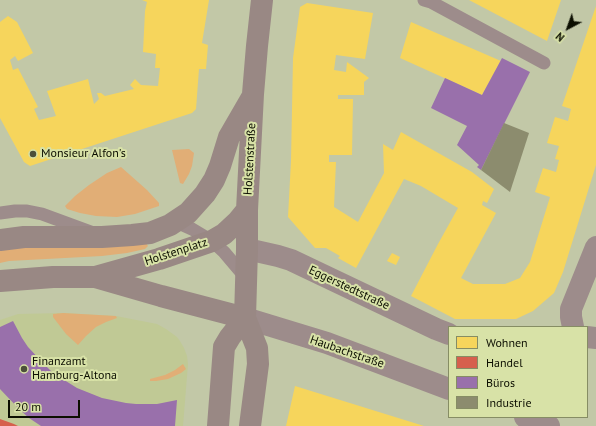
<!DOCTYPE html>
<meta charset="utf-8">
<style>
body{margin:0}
#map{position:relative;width:596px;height:426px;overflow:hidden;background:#c2c8a7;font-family:"PT Sans",sans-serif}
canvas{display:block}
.legend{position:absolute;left:448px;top:326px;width:140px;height:92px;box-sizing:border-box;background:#d8e2a7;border:1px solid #868d64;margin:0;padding:5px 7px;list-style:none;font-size:12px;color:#0c0e00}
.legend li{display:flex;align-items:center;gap:8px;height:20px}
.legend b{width:20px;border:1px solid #868d64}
.north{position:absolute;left:548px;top:8px;width:40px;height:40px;-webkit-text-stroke:3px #d8e2a7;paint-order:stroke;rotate:221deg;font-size:11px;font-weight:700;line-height:16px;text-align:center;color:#0c0e00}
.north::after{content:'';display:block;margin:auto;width:14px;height:18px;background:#0c0e00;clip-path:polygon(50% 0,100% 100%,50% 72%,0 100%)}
.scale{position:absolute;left:8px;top:400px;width:72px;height:18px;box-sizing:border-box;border:2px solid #0c0e00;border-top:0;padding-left:5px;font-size:12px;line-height:14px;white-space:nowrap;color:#0c0e00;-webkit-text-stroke:3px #d8e2a7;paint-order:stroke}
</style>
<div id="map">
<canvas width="596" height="426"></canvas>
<ul class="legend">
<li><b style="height:11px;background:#f6d55c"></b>Wohnen</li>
<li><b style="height:11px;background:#d6604d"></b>Handel</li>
<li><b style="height:11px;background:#9970ab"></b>Büros</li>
<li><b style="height:11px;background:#8c8c6e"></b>Industrie</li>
</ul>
<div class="north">N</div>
<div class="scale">20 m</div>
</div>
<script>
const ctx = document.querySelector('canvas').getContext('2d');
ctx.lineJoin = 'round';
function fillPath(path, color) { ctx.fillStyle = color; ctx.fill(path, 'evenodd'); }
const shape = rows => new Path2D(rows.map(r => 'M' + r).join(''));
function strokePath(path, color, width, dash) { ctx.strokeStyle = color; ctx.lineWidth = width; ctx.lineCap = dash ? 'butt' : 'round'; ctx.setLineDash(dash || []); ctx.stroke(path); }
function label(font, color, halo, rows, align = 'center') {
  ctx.font = font + ' "PT Sans",sans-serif'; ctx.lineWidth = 4; ctx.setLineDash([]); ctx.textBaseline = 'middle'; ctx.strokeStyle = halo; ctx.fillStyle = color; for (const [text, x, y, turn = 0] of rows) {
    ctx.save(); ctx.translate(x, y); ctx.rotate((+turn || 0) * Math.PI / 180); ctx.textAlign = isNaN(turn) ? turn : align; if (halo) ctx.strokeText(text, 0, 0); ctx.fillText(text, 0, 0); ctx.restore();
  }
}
const built = shape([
 [63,313,116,316,157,324,166,329,177,337,180,341,184,348,187,356,188,364,183,426,0,426,0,320,18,314]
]);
const green = shape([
 [189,149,194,153,192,166,189,174,183,184,180,183,172,150],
 [121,167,147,190,159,203,159,206,135,214,117,217,96,216,80,213,67,209,65,206,75,196,89,185,107,173],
 [146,243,148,246,145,249,127,253,102,256,9,261,0,263,0,251,24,245],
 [63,313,116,316,117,318,106,322,96,327,86,336,78,345,66,334,53,317,53,314],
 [183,364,186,369,181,373,168,379,156,381,150,381,150,379,165,375,175,370]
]);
const homes = shape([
 [142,0,209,0,202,43,208,45,206,69,199,69,196,109,192,113,30,166,24,162,0,118,0,22,8,16,17,22,33,53,18,61,15,56,10,60,13,70,18,68,38,107,34,109,39,120,56,116,47,91,88,79,94,104,99,99,97,93,101,93,105,96,134,89,130,85,135,79,141,85,158,86,160,68,155,68,156,54,143,52,145,11,147,2],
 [469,0,561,0,547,41],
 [307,3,373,13,365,59,336,55,334,70,346,72,347,62,369,78,364,82,364,95,338,95,338,99,353,99,352,155,329,155,329,162,336,162,334,207,358,222,384,173,383,144,393,150,401,132,472,172,494,189,487,203,483,201,482,205,496,213,461,278,473,284,505,284,520,278,530,262,550,197,535,192,543,168,556,172,559,160,555,159,559,146,547,143,555,117,568,121,571,109,562,106,596,6,596,165,563,272,554,293,533,311,516,319,455,319,411,296,438,244,458,208,421,186,404,179,356,268,338,258,340,256,326,248,315,248,288,217,291,161,293,58,300,7],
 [411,22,501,61,482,95,400,58],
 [392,253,400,257,396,265,387,261],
 [295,386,424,426,286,426]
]);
const shops = shape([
 [0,419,14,424,18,426,0,426]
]);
const offices = shape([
 [502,58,530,72,481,170,477,167,479,165,457,145,467,126,431,108,445,78,482,95],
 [13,321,22,338,28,347,44,364,53,373,77,388,102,398,126,403,136,404,157,404,177,400,175,426,41,426,29,418,19,409,0,389,0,327]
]);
const industry = shape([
 [504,123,529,133,510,192,481,170]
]);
const lane = shape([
 [424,0,431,2,544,63],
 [0,213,15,211,27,211,42,214,91,232],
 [171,225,181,224,192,229,212,241,224,252,246,278]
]);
const street = shape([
 [247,249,278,256,291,260,436,329,449,334],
 [245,318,327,343,449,389],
 [573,327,571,317,571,309,596,247],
 [587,337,596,338],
 [525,417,549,426]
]);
const secondary = shape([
 [0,240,24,237,102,237,132,235,150,233,170,225,188,213,205,194,214,180,220,166,229,137,251,99],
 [95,277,159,259,212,241,224,234,238,221,247,210],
 [0,281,53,277,95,277,161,296,245,318],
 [218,426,224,347,230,337,245,318],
 [250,426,258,364,257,348,245,318,247,249,247,210,253,94,257,46,262,0]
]);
const markers = [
 [33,154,4,"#4c4f3a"],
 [24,369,4,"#4c4f3a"]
];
const poiNames = [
 ["Monsieur Alfon's",41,154],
 ["Finanzamt",32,362],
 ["Hamburg-Altona",32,376]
];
const streetNames = [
 ["Holstenstraße",250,159,-87],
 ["Holstenplatz",176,252,-18],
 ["Eggerstedtstraße",349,288,25],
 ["Haubachstraße",347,352,19]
];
fillPath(built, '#c0c995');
fillPath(green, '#e1ae76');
fillPath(homes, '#f6d55c');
fillPath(shops, '#d6604d');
fillPath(offices, '#9970ab');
fillPath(industry, '#8c8c6e');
strokePath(lane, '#9d8c8b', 13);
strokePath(street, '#9d8c8b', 22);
strokePath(secondary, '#998884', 22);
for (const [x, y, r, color] of markers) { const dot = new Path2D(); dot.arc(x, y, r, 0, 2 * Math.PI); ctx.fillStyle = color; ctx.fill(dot); strokePath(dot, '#d8e2a7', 1.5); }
label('12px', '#0c0e00', '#d8e2a7', poiNames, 'left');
label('12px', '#0c0e00', '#d8e2a7', streetNames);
</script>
